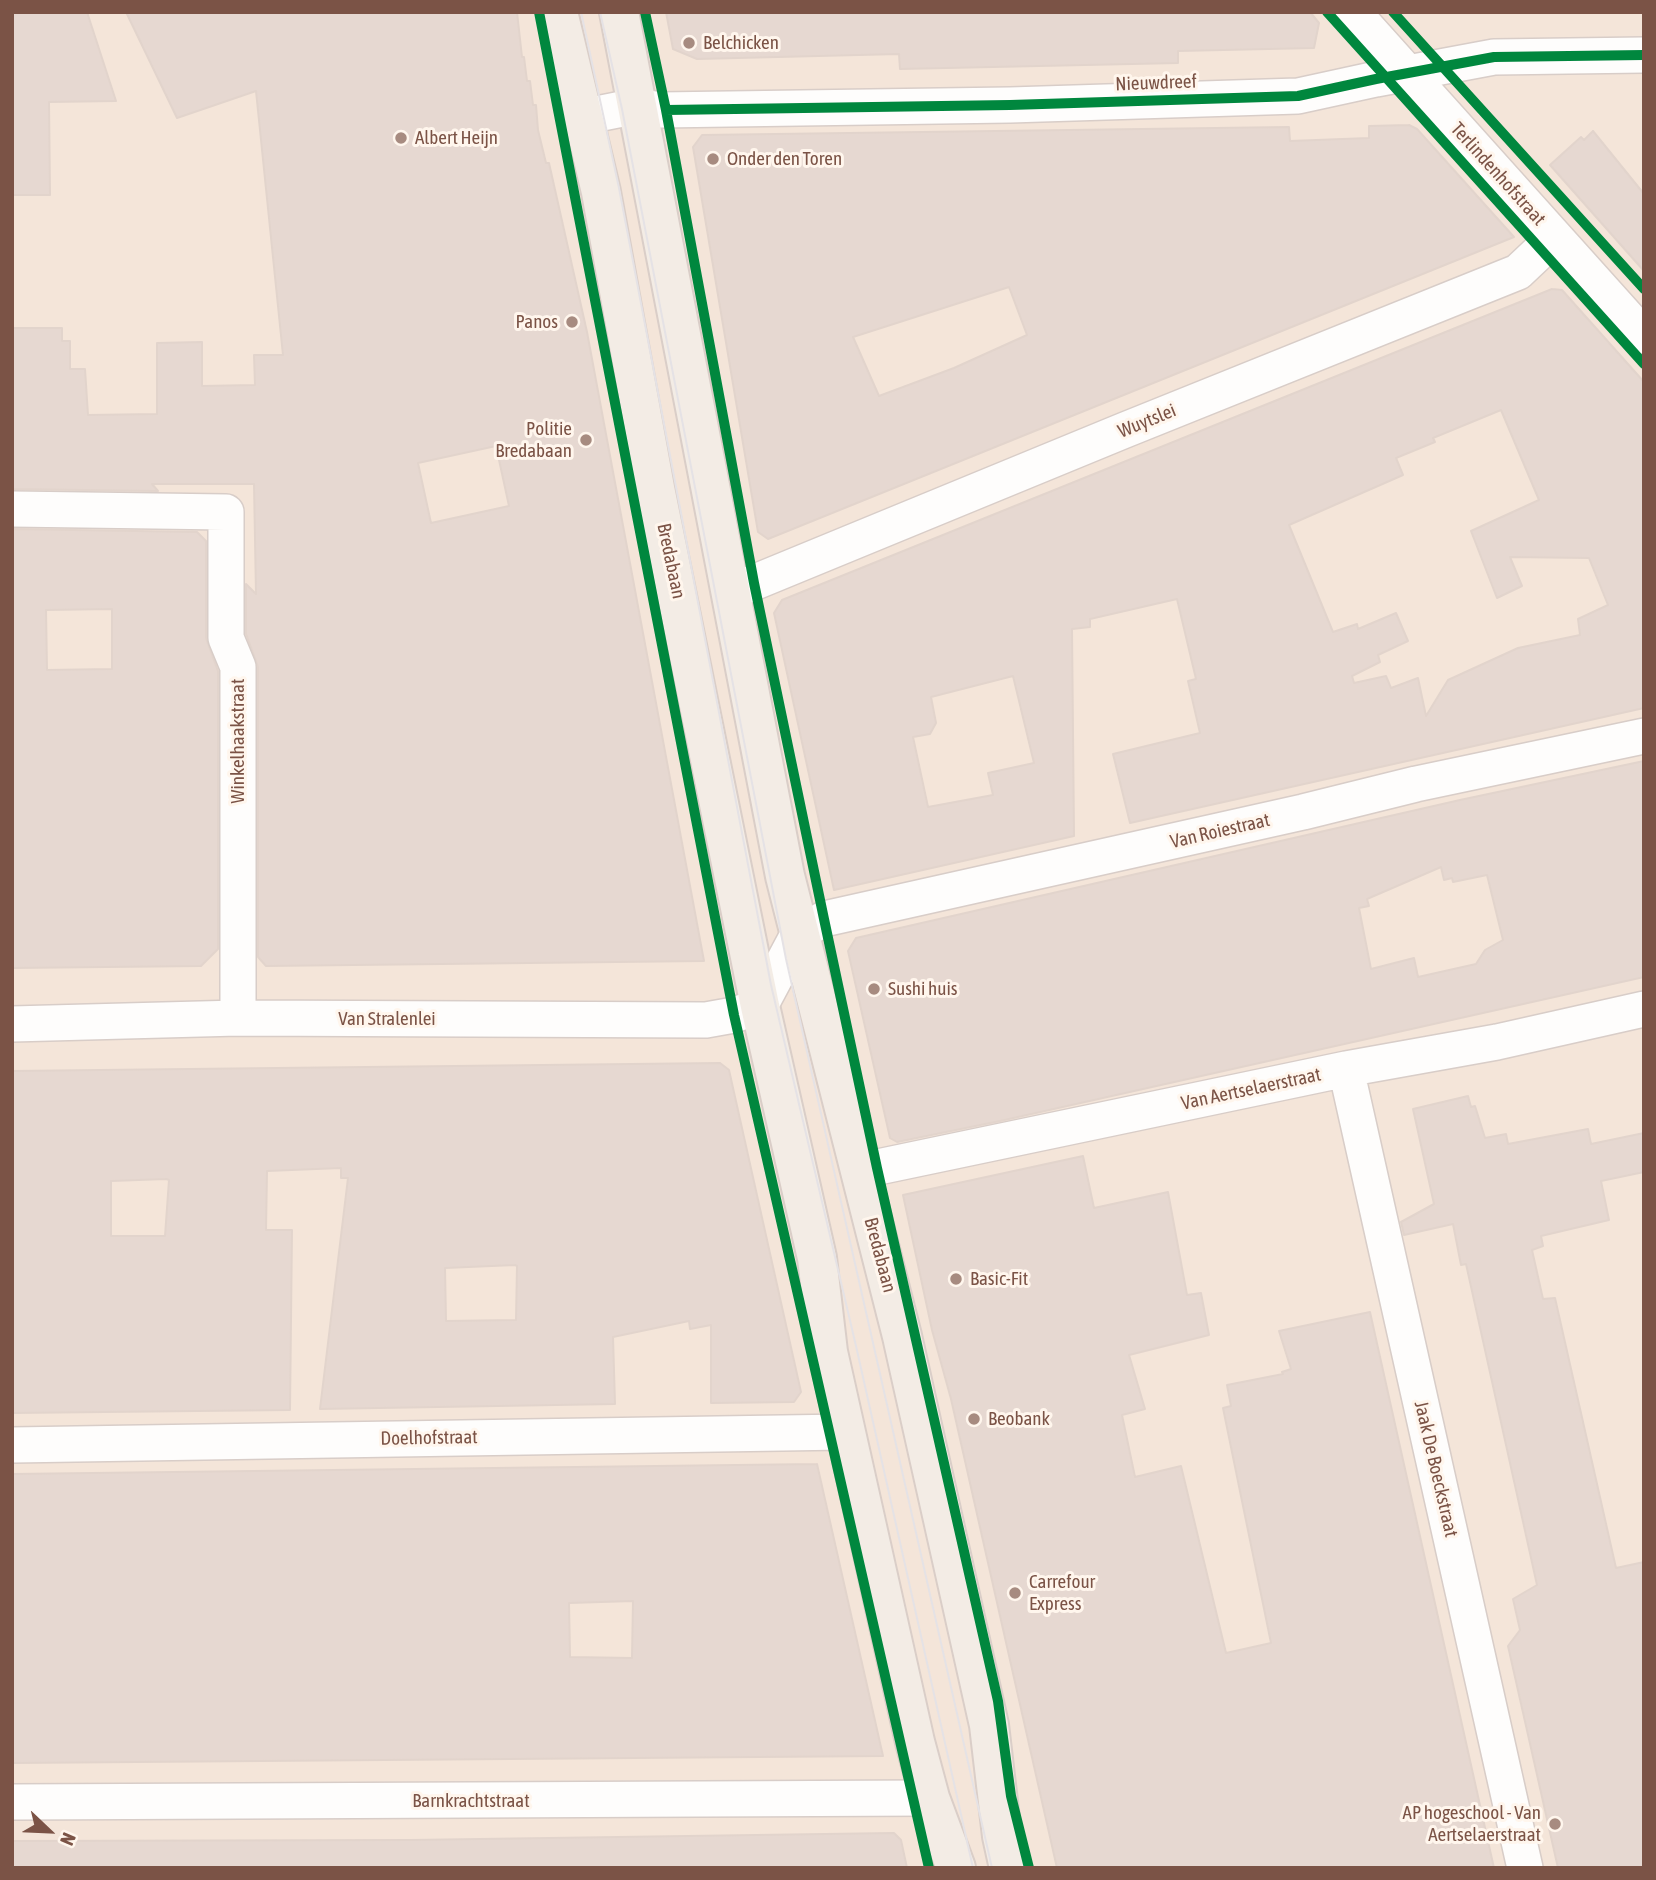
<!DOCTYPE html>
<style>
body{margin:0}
#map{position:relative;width:1656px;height:1880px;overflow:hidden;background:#f9f2eb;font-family:"Asap Condensed",sans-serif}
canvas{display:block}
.frame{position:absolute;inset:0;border:14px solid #7b5346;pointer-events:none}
.north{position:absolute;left:14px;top:1796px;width:70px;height:70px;-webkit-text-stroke:5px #fff6ed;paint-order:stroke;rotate:113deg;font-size:19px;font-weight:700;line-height:28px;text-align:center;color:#7b5346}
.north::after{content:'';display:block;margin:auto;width:24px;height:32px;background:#7b5346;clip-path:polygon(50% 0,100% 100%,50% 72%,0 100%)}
</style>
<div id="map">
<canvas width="1656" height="1880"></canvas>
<div class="frame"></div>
<div class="north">N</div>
</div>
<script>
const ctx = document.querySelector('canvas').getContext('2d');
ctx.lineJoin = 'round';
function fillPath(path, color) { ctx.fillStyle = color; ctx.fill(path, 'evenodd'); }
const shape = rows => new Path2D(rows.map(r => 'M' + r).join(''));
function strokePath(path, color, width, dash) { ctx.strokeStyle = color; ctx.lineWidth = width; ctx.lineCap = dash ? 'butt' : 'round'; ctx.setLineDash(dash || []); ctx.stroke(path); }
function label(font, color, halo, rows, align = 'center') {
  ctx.font = font + ' "Asap Condensed",sans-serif'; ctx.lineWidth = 6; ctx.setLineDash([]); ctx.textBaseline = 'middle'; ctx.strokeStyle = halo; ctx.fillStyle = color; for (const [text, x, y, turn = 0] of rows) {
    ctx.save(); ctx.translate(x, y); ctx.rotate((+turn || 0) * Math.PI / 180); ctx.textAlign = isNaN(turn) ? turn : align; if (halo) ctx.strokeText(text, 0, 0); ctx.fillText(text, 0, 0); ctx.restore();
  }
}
const residential = shape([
 [12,12,1644,12,1644,1868,12,1868]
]);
const building = shape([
 [12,12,87,12,116,101,49,102,50,195,12,195,12,12],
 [126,12,517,12,522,57,524,57,527,81,530,81,533,105,536,105,538,130,546,163,549,163,587,332,704,961,266,966,258,957,258,667,246,634,246,584,256,594,254,484,152,484,158,491,12,489,12,328,62,328,62,341,70,341,70,369,85,369,88,415,157,414,157,343,202,342,202,386,255,385,254,355,283,355,256,91,177,118,126,12],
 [496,446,509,506,431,523,418,463,496,446],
 [666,12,1310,12,1319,23,1314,48,1178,51,1178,63,900,69,899,54,697,59,673,49,666,12],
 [1409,125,1417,129,1514,237,768,539,758,532,693,147,702,135,1289,127,1290,141,1369,138,1369,126,1409,125],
 [1009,287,1027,335,954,368,879,396,853,337,1009,287],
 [1593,131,1644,194,1644,271,1550,165,1581,137,1584,140,1593,131],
 [1552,289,1562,290,1644,382,1644,708,1130,823,1113,754,1200,733,1188,681,1196,679,1177,599,1090,619,1090,627,1072,629,1074,836,834,890,774,613,782,600,1552,289],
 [1501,410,1539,500,1471,531,1497,598,1522,586,1510,557,1589,558,1608,605,1578,619,1580,635,1518,648,1448,680,1426,716,1418,678,1391,688,1386,676,1354,683,1352,676,1380,662,1378,655,1408,641,1396,613,1358,629,1357,624,1333,632,1289,525,1403,475,1396,458,1435,442,1433,438,1501,410],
 [1013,676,1034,763,988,773,993,795,928,807,913,737,930,734,936,723,931,697,1013,676],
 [12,529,197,532,206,541,206,638,218,671,218,949,201,966,12,968,12,529],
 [112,609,112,669,47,670,46,610,112,609],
 [1644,761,1644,977,1000,1121,897,1142,890,1138,848,951,856,938,1460,800,1644,761],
 [1441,867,1444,880,1452,878,1453,882,1487,875,1503,940,1485,950,1476,964,1418,977,1414,958,1371,969,1359,908,1369,906,1367,899,1441,867],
 [720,1063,729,1070,801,1392,794,1402,711,1403,711,1325,690,1329,689,1321,613,1337,615,1404,320,1409,348,1178,341,1178,341,1168,267,1171,266,1230,292,1230,290,1410,12,1413,12,1071,720,1063],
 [166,1179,169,1180,165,1236,111,1236,111,1181,166,1179],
 [515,1265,517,1266,516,1320,446,1321,445,1268,515,1265],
 [1468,1096,1471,1107,1475,1106,1485,1138,1506,1134,1508,1144,1588,1129,1591,1144,1644,1133,1644,1172,1601,1181,1609,1220,1541,1236,1543,1246,1532,1250,1543,1299,1555,1298,1616,1568,1644,1562,1644,1868,1558,1868,1508,1646,1520,1630,1513,1599,1537,1585,1466,1264,1461,1265,1453,1224,1404,1235,1401,1222,1434,1204,1413,1109,1468,1096],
 [1083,1156,1094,1208,1168,1192,1187,1295,1201,1293,1209,1335,1129,1355,1145,1409,1122,1415,1135,1477,1181,1466,1226,1653,1271,1643,1223,1408,1231,1406,1227,1385,1283,1374,1282,1372,1291,1369,1279,1331,1370,1312,1494,1868,1057,1868,951,1399,932,1330,903,1195,1083,1156],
 [817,1464,883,1756,12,1763,12,1474,817,1464],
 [633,1601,632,1658,570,1657,569,1603,633,1601],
 [894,1833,901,1840,907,1868,12,1868,12,1841,411,1840,894,1833]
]);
const street = shape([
 [1353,12,1644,336],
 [582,117,637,106,660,110,1010,105,1298,96,1376,79,1494,57,1644,55],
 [12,509,226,512,226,638,238,667,238,1018],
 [731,592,1125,430,1518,272,1555,237],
 [12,1024,238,1018,706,1020,734,1015,760,1006,799,933,824,919,1303,812,1416,784,1644,736],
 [1346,1069,1525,1868],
 [859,1171,1346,1069,1497,1042,1644,1009],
 [12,1445,846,1432],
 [12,1802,930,1798]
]);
const primary = shape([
 [558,12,601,192,655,488,760,1006,817,1258,828,1352,915,1742,930,1798,956,1868],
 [619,12,785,876,902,1336,989,1725,1002,1836,1009,1868]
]);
const tram = shape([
 [581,12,619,188,771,985,856,1346,973,1868],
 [600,12,622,109,786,959,992,1868]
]);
const cycleway = shape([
 [539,12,734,1015,929,1868],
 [645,12,666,110,754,583,824,919,877,1168,998,1701,1011,1796,1029,1868],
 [1327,12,1644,364],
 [1393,12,1644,289],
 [666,110,1010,105,1298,96,1376,79,1494,57,1644,55]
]);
const markers = [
 [689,43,7,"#a78b80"],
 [401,138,7,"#a78b80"],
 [713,159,7,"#a78b80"],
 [572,322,7,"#a78b80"],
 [586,440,7,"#a78b80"],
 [874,989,7,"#a78b80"],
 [956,1279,7,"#a78b80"],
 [974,1419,7,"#a78b80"],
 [1015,1593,7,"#a78b80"],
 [1555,1824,7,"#a78b80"]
];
const poiNames = [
 ["Belchicken",703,43],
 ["Albert Heijn",415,138],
 ["Onder den Toren",727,159],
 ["Panos",558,322,"right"],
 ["Politie",572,429,"right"],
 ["Bredabaan",572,451,"right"],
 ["Sushi huis",888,989],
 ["Basic-Fit",970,1279],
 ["Beobank",988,1419],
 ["Carrefour",1029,1582],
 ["Express",1029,1604],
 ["AP hogeschool - Van",1541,1813,"right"],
 ["Aertselaerstraat",1541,1835,"right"]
];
const streetNames = [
 ["Nieuwdreef",1156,83,-2],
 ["Terlindenhofstraat",1498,174,48],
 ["Wuytslei",1147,421,-22],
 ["Bredabaan",671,561,78],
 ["Winkelhaakstraat",238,741,-90],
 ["Van Roiestraat",1220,831,-13],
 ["Van Stralenlei",387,1019],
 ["Van Aertselaerstraat",1251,1089,-12],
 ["Bredabaan",880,1255,75],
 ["Doelhofstraat",429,1438,-1],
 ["Jaak De Boeckstraat",1436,1469,77],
 ["Barnkrachtstraat",471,1801]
];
fillPath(residential, '#f4e5d9');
fillPath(building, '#e6d8d1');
strokePath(building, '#e2d4cc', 2);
strokePath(street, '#d8cdc8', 38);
strokePath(primary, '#dacec8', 42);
strokePath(street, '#fefdfc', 35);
strokePath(primary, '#f3ece5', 38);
strokePath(tram, '#e5e2e5', 2);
strokePath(cycleway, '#00873e', 10);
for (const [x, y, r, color] of markers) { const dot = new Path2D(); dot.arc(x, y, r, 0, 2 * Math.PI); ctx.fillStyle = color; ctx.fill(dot); strokePath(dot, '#fff6ed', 2.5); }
label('19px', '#7b5346', '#fff6ed', poiNames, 'left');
label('19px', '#7b5346', '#fff6ed', streetNames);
</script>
